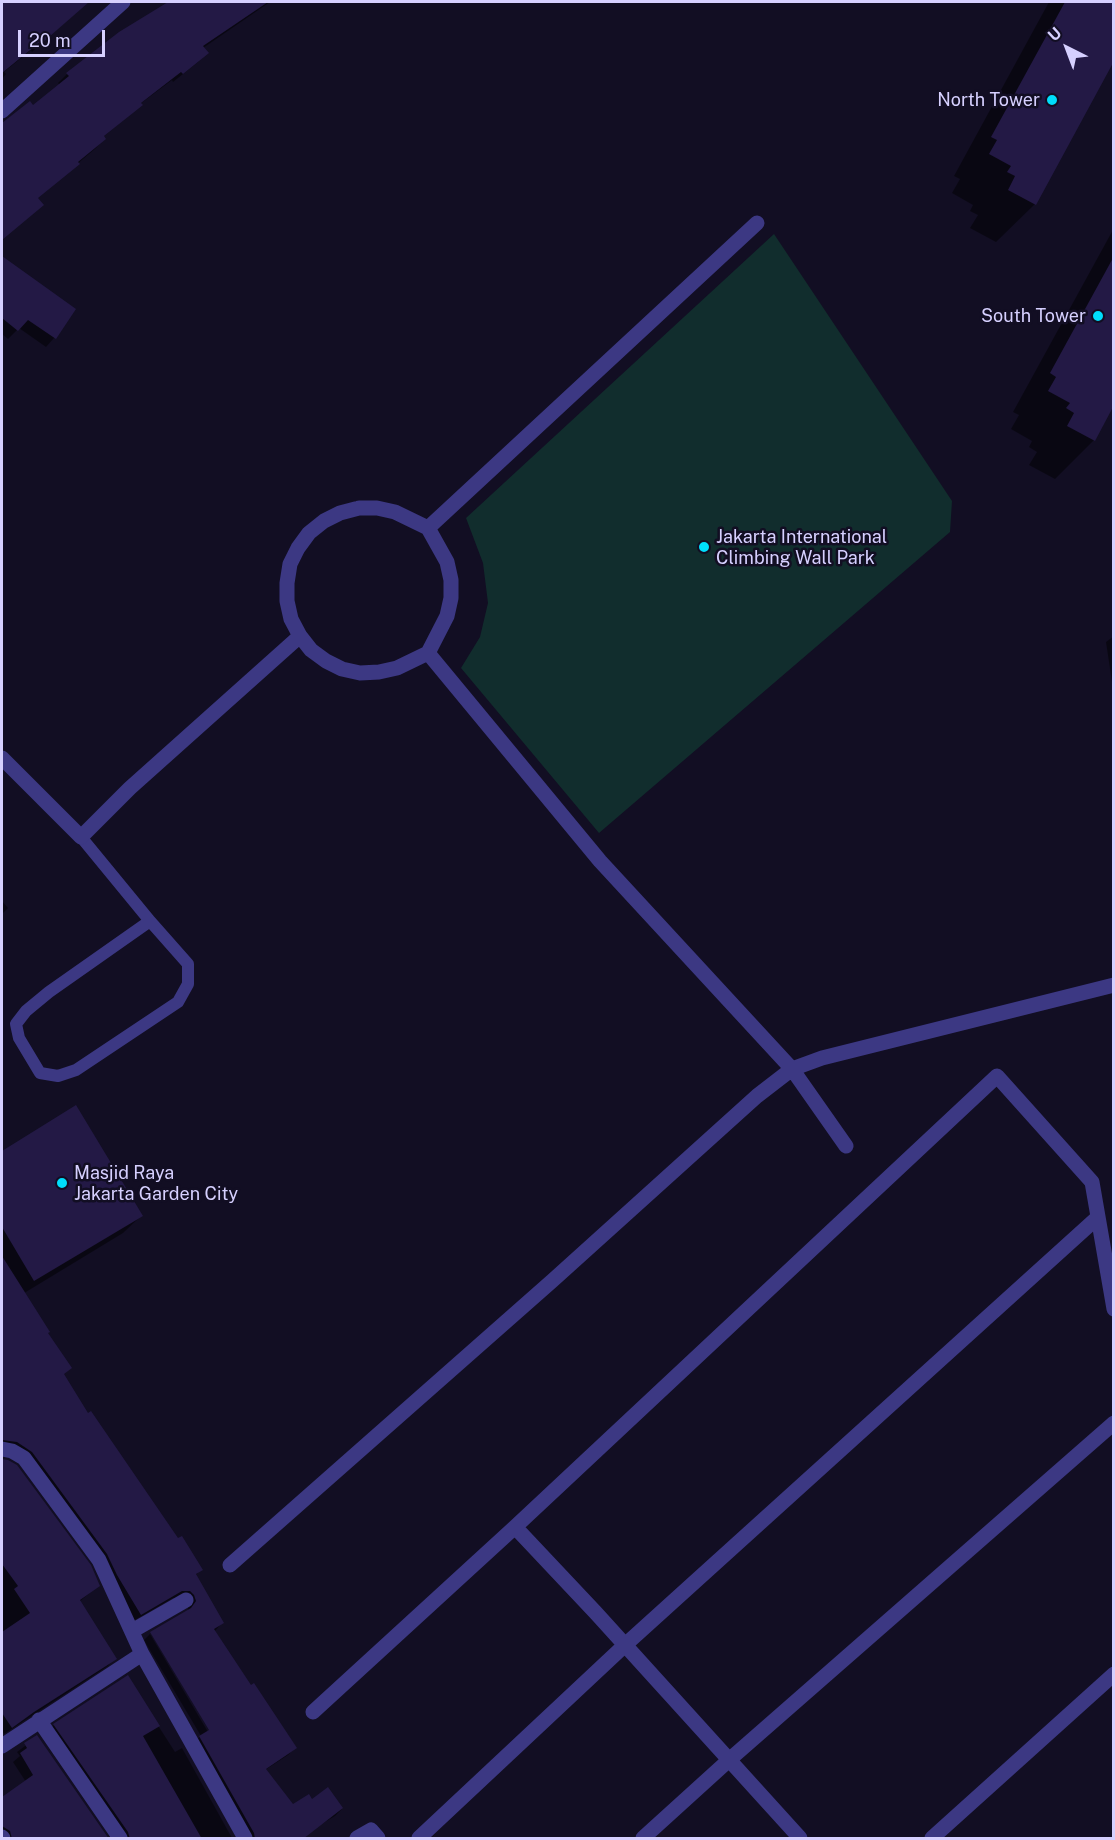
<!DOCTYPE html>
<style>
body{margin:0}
#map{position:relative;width:1115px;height:1840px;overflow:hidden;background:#120e23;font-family:"Public Sans",sans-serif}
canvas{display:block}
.frame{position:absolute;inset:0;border:3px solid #d6d0ff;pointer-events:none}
.north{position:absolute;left:1037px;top:18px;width:60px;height:60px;-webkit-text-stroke:4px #120e23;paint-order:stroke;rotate:318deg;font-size:16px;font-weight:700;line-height:24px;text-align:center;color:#d6d0ff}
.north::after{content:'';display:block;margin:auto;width:21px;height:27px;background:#d6d0ff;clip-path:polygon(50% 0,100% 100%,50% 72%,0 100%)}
.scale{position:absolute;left:18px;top:30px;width:87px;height:27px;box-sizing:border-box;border:3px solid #d6d0ff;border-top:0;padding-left:8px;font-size:18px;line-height:21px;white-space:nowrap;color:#d6d0ff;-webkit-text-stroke:4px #120e23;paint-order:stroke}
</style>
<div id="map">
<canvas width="1115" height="1840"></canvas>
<div class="frame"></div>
<div class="north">U</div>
<div class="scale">20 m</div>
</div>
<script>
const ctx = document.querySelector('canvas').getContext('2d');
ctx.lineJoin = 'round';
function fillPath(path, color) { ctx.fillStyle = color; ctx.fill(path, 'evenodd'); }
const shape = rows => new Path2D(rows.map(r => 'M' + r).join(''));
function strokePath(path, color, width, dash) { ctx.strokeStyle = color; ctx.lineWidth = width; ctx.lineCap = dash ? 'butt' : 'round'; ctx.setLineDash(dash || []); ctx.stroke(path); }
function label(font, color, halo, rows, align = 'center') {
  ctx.font = font + ' "Public Sans",sans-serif'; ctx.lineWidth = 5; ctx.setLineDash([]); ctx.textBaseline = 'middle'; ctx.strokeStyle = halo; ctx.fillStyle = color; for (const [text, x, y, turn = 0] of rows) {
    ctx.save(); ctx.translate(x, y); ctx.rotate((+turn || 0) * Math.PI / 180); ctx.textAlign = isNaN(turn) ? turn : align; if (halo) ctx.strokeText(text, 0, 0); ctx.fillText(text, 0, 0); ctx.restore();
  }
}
const green = shape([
 [774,234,952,501,950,532,599,833,461,668,480,637,488,603,483,563,466,518]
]);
const shadow = shape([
 [2,2,88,2,32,52,31,50,4,72,6,74,2,79],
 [170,2,270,2,203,48,207,53,198,62,173,82,172,80,140,104,132,113,103,137,104,139,96,148,37,198,34,213,2,239,2,122,5,122,33,107,60,85,58,83,67,74,120,34],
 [1049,2,1114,2,1114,60,1035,204,996,242,970,228,978,215,970,211,973,205,952,193,960,179,954,176],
 [1114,228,1114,404,1094,440,1055,479,1029,465,1037,452,1029,447,1032,441,1011,429,1019,415,1013,412],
 [2,258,74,310,54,338,46,347,19,328,8,339,2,334],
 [1114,636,1114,695,1106,642],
 [2,901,8,908,2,914],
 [76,1107,141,1216,123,1233,16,1298,2,1273,2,1153],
 [2,1301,59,1369,88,1415,177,1540,201,1569,196,1575,222,1623,214,1632,250,1687,296,1747,288,1755,265,1770,292,1806,312,1801,328,1789,342,1809,335,1816,298,1838,244,1838,192,1744,201,1736,144,1640,150,1634,211,1737,187,1602,182,1598,173,1598,133,1621,24,1460,2,1448],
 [2,1460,8,1462,98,1586,79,1602,115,1658,108,1666,4,1734,2,1731],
 [127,1677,175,1752,182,1748,232,1838,120,1838,47,1733,54,1725],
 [37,1737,107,1838,2,1838,2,1799,26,1782,13,1762,20,1756,17,1752]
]);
const building = shape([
 [2,2,89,2,41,44,40,42,2,73],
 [168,2,268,2,203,46,209,53,183,74,181,72,141,103,143,105,104,136,106,139,78,162,80,164,38,198,44,205,2,240,2,123,30,101,33,105,69,76,66,73,119,32],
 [1065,2,1113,2,1113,63,1036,205,1008,190,1015,176,1007,172,1011,166,989,154,997,140,991,137],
 [2,256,76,309,56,339,28,320,18,331,2,318],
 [1113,258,1113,407,1095,441,1067,426,1074,413,1066,408,1070,403,1048,391,1056,377,1050,373],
 [76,1105,143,1216,34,1281,2,1227,2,1151],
 [2,1256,50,1332,48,1333,72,1368,64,1374,88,1413,91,1411,178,1538,182,1536,203,1570,196,1574,224,1623,214,1629,251,1685,254,1683,297,1748,266,1769,293,1804,309,1794,312,1799,328,1787,343,1808,303,1839,255,1839,254,1833,199,1736,209,1730,150,1632,191,1608,196,1601,194,1595,190,1591,182,1591,141,1615,117,1575,107,1554,32,1452,17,1442,2,1440],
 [2,1459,8,1460,17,1465,91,1565,100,1586,80,1600,117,1659,34,1712,12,1728,2,1713,2,1632,30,1613,14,1589,18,1586,2,1564],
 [128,1675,160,1726,143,1736,202,1839,130,1839,128,1832,53,1724],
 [37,1735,109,1839,12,1839,10,1831,2,1826,2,1797,33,1775,20,1753,27,1748,24,1743]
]);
const service = shape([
 [81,837,150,921,49,992,26,1011,16,1024,19,1038,40,1073,58,1076,76,1070,178,1002,188,984,188,964,150,921]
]);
const minor = shape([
 [2,111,123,2],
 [359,508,377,508,395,512,428,528,447,562,451,580,451,598,447,616,428,653,397,668,379,672,360,673,342,669,326,661,311,650,300,636,291,619,287,601,287,583,290,564,298,548,309,533,324,521,340,513,359,508],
 [428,528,757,223],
 [428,653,600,861,792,1069,846,1146],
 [2,758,81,837,130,788,300,636],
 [2,1449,12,1451,24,1458,99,1560,142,1654,2,1746],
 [515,1527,596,1613,800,1838],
 [230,1565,552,1281,757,1096,792,1069,822,1058,1114,985],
 [132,1631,186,1600],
 [142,1654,245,1838],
 [313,1712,515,1527,997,1076,1092,1182,1114,1309],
 [39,1720,120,1838],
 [2,1837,3,1838],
 [357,1838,371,1830,378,1838],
 [419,1838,625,1645,1097,1218],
 [643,1838,729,1760,1114,1423],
 [932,1838,1114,1674]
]);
const markers = [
 [1052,100,6,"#00ddfb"],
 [1098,316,6,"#00ddfb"],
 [704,547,6,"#00ddfb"],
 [62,1183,6,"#00ddfb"]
];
const poiNames = [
 ["North Tower",1040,100],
 ["South Tower",1086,316],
 ["Jakarta International",716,537,"left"],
 ["Climbing Wall Park",716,558,"left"],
 ["Masjid Raya",74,1173,"left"],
 ["Jakarta Garden City",74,1194,"left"]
];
fillPath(green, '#112d2d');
fillPath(shadow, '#0007');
fillPath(building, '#231945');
strokePath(service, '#3c3883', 12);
strokePath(minor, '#3c3883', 15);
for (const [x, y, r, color] of markers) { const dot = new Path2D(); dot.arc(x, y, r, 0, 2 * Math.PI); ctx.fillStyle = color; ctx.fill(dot); strokePath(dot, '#120e23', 2); }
label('18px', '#d6d0ff', '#120e23', poiNames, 'right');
</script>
